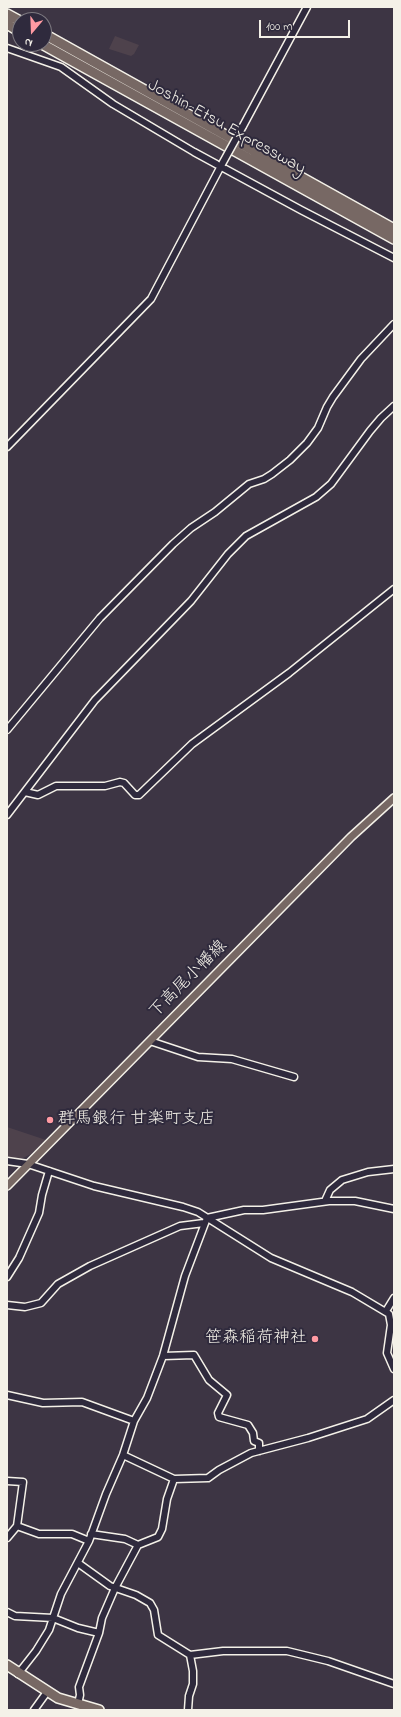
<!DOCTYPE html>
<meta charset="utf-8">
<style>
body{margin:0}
#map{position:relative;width:401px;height:1717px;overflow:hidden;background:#3d3544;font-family:"Indie Flower",sans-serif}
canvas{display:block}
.frame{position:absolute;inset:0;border:8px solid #f4f1e8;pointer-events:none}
.north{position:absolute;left:12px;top:12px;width:40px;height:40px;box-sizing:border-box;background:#2f2a3d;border:1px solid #7e7a81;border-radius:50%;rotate:199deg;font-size:11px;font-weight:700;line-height:16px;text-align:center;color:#f4f1e8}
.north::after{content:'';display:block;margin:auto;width:14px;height:18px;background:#ff9aa2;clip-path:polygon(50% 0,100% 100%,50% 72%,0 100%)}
.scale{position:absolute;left:259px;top:20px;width:91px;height:18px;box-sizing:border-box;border:2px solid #f4f1e8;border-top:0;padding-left:5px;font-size:12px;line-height:14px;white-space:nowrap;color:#f4f1e8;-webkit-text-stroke:3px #2f2a3d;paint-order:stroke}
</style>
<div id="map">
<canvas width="401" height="1717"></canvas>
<div class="frame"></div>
<div class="north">N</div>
<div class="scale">100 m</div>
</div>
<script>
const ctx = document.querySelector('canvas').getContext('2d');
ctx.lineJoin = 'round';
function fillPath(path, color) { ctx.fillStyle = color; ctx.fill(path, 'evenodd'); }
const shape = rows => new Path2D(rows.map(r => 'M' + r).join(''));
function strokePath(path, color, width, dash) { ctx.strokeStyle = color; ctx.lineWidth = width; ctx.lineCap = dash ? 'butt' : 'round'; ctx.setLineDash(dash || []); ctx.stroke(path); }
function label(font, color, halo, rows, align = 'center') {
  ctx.font = font + ' "Indie Flower","Klee One",sans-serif'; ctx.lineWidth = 4; ctx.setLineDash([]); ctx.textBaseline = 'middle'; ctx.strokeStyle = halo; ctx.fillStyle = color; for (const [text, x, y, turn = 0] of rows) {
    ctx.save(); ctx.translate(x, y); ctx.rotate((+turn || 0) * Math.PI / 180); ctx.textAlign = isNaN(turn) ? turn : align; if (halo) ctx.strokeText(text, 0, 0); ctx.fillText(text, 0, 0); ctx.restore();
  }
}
const built = shape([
 [115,36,139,45,134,54,131,56,109,49],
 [7,1127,46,1140,31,1154,19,1160,7,1158]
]);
const minor = shape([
 [7,48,61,67,113,104,194,152,301,210,394,258],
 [243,126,307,7],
 [7,447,151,299,222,164],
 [7,730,100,618,173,544,191,528,215,512,249,484,264,479,272,474,290,460,307,443,318,428,327,407,333,397,361,359,394,324],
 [25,792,38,795,56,786,105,786,120,782,124,783,135,795,139,795,192,744,289,673,394,589],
 [7,815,95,700,191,601,228,554,246,536,316,497,331,484,370,431,381,418,394,406],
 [150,1041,198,1057,232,1059,294,1077],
 [7,1161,28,1164,94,1186,183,1207,198,1212,271,1258,352,1292,389,1314,391,1325,387,1353,394,1369],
 [325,1201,330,1190,342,1180,368,1172,394,1169],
 [207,1218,244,1210,263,1210,329,1201,355,1201,394,1209],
 [7,1277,19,1258,39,1213,42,1195,49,1171],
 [7,1305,25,1307,41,1303,58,1284,90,1266,180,1226,204,1223],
 [386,1311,394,1298],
 [163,1356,194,1355,209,1380,227,1395,218,1413,219,1417,248,1425,253,1433,254,1441,259,1443,259,1451],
 [7,1395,43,1403,82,1402,134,1421],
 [123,1455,174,1479,208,1478,219,1470,251,1453,308,1438,367,1419,394,1400],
 [7,1481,23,1482,17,1526,39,1534,72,1534,89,1541],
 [91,1534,125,1539,138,1545],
 [7,1538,17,1526],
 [78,1563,110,1586,136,1595,150,1603,154,1610,158,1635,190,1655,223,1651,287,1651,328,1661,394,1684],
 [7,1612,15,1616,53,1618,78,1628,99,1633],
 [18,1674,36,1651,49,1630,61,1594,89,1541,106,1494,123,1455,134,1421,147,1398,163,1356,185,1276,207,1218],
 [78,1704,80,1695,79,1687,99,1633,102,1618,115,1588,138,1545,158,1537,162,1529,167,1499,174,1479],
 [34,1710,47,1692],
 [188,1710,189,1696,193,1684,193,1671,190,1655]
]);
const major = shape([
 [7,1186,351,837,394,798]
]);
const highway = shape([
 [7,14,20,21],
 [7,24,20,32],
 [44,34,394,229],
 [42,44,394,239],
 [7,1665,58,1698,99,1710]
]);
const minorBridge = shape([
 [222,164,243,126]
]);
const markers = [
 [50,1120,4,"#ff9aa2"],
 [315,1339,4,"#ff9aa2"]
];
const streetNames = [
 ["Joshin-Etsu Expressway",226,128,29],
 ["下高尾小幡線",189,980,-45]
];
const poiNames = [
 ["群馬銀行 甘楽町支店",58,1120],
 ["笹森稲荷神社",307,1339,"right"]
];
fillPath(built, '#4e424c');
strokePath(minor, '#f4f1e8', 9);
strokePath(major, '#f4f1e8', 10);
strokePath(highway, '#f4f1e8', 12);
strokePath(minor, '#2f2a3d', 6);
strokePath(major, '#776864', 7);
strokePath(highway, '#776864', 9);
strokePath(minorBridge, '#f4f1e8', 9, []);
strokePath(minorBridge, '#2f2a3d', 6);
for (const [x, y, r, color] of markers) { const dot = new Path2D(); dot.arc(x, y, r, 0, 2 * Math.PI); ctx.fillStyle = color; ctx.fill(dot); strokePath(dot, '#2f2a3d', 1.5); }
label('17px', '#f4f1e8', '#2f2a3d', streetNames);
label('17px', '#f4f1e8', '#2f2a3d', poiNames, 'left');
</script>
